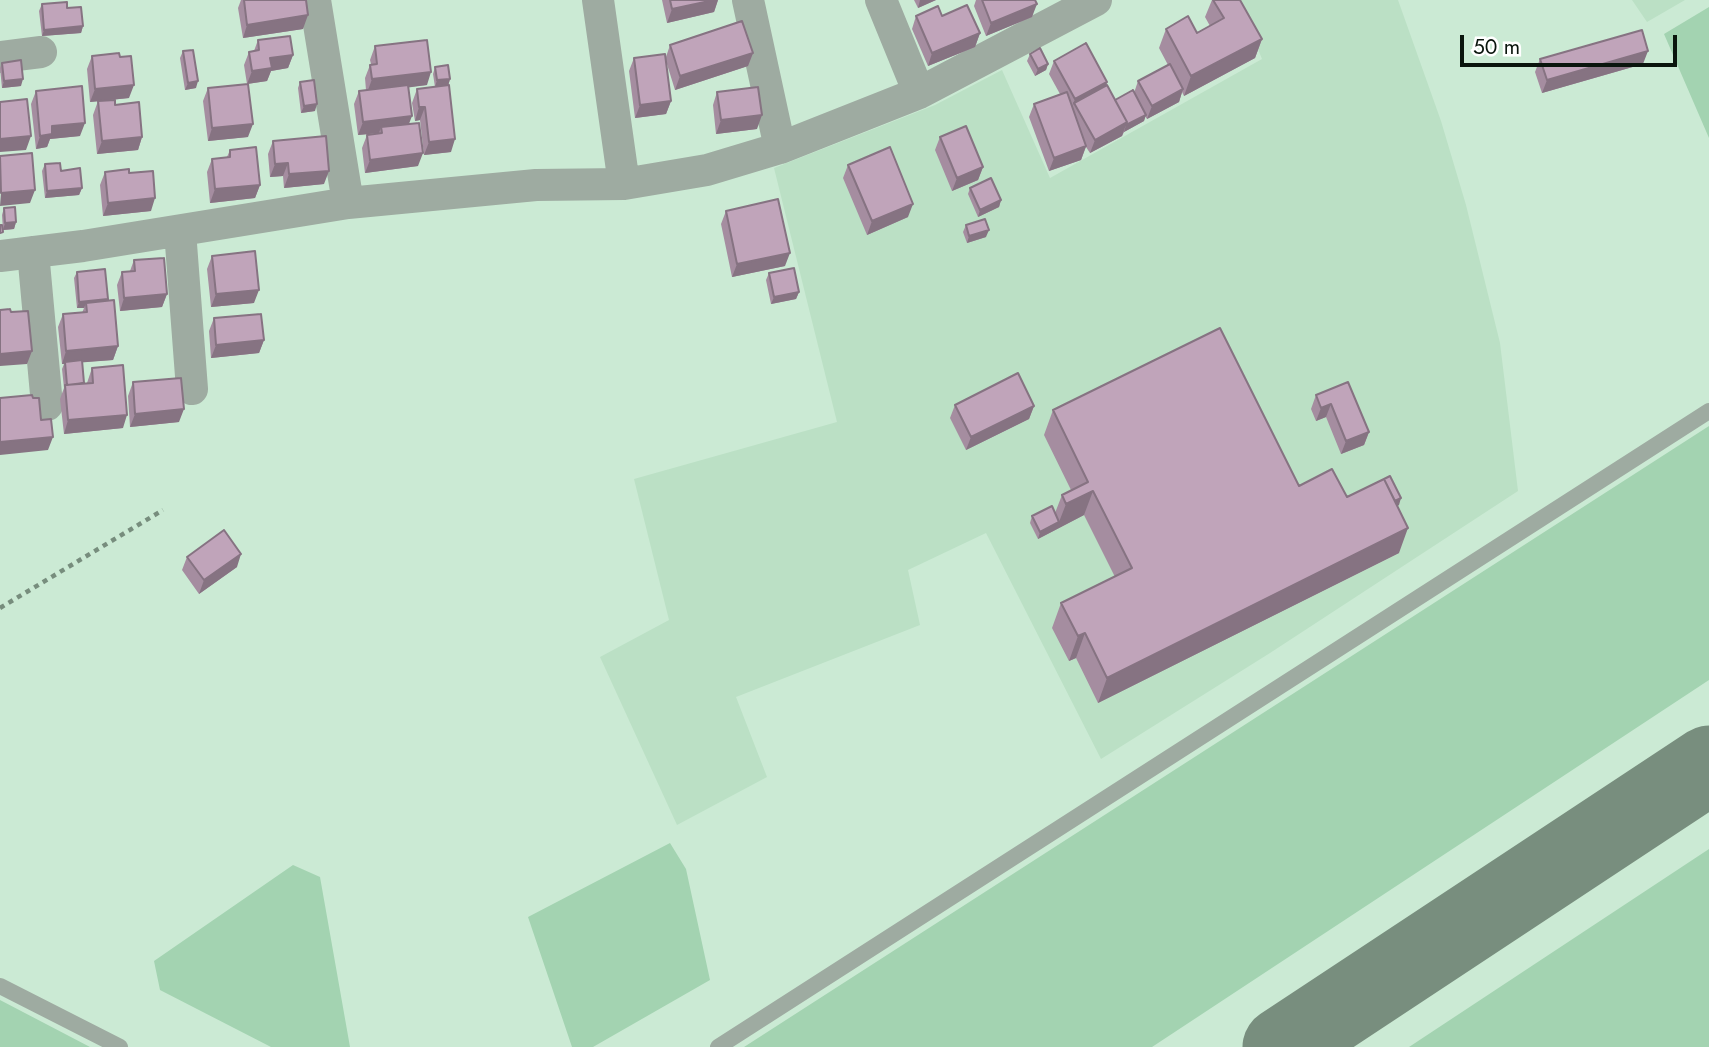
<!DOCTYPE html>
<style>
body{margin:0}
#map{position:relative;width:1709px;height:1047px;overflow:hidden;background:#cbead4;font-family:Jost,sans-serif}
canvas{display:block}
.scale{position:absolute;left:1460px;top:35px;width:217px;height:32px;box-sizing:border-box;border:4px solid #0a150d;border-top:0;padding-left:9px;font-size:21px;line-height:24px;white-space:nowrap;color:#0a150d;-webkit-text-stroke:5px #fff;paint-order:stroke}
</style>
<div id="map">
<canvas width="1709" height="1047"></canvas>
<div class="scale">50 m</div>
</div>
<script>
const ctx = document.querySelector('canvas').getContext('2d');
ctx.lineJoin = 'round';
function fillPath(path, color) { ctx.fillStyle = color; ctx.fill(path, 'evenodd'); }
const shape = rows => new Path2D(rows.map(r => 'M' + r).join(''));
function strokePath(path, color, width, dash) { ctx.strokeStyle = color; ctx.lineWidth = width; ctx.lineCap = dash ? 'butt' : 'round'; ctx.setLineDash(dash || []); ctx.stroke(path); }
const built = shape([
 [1238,0,1398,0,1441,121,1466,205,1500,343,1518,491,1270,653,1101,759,986,533,908,570,920,625,736,697,767,777,677,825,600,657,669,620,634,479,837,422,774,168,935,105,1002,70,1050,178,1262,59],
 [1632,0,1685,0,1647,22]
]);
const green = shape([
 [1709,7,1709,138,1664,34],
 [1709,426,1709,680,1152,1047,744,1047],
 [670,843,686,869,710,980,593,1047,572,1047,528,917],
 [1709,849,1709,1047,1409,1047],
 [293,865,320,877,350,1047,271,1047,160,990,154,961],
 [0,1000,90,1047,0,1047]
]);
const taxiway = shape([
 [1282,1047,1709,765]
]);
const path = shape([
 [0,608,163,510]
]);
const service = shape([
 [0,986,120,1047],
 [718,1047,1709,411]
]);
const minor = shape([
 [315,0,348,203],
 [598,0,624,184],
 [748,0,780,148],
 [881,0,919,93],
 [0,57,41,52],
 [180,231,192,389],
 [33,252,47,405],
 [0,256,83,246,348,203,536,185,624,184,707,170,780,148,919,93,1096,0]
]);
const wall = shape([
 [241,0,306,0,303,29,243,38,238,8],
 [662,0,718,0,714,12,667,23],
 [914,0,936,0,918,8],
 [976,0,1035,0,1032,17,986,36,974,6],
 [1212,0,1240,0,1262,39,1255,58,1184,96,1182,92,1179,102,1147,119,1145,116,1144,121,1124,132,1122,136,1090,153,1086,147,1081,160,1049,171,1029,117,1034,104,1060,94,1049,74,1054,61,1107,82,1106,86,1115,100,1134,93,1138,81,1168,65,1159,48,1166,29,1197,33,1210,26,1205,17],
 [42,4,83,26,81,33,42,36,39,11],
 [916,16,980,33,975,47,928,66,912,29],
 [258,40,293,55,288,68,271,71,267,81,247,84,244,65,249,52,254,51],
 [670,45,753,53,748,66,675,90,666,61,671,101,666,114,635,118,629,71,634,58,666,57],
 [375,46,427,85,408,87,409,124,418,166,365,173,362,148,367,135,378,134,379,133,358,135,354,104,359,91,366,90,365,78,370,65,371,64,370,60],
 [183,51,196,88,185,90,180,58],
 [1030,54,1048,64,1046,70,1035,76,1027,61],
 [92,56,129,98,90,102,87,69],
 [1540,59,1643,64,1542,93,1535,72],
 [2,63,21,86,2,88,0,68],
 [435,67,450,79,448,86,451,152,424,155,420,120,415,121,412,103,417,89,435,87,433,74],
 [300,82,315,111,301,113,298,88],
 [208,88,248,137,208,141,203,101],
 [36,91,80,136,50,139,47,147,36,149,31,104],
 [717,92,757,129,716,134,713,105],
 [98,101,115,105,142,137,138,150,97,154,93,115],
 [940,137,983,167,978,180,952,191,935,150],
 [273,141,324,184,284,188,283,176,270,177,268,154],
 [230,150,260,185,255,198,210,203,207,172,212,159,227,157],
 [45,164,61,171,82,188,79,195,45,198,42,171],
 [848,165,908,217,867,235,843,178],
 [105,172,129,173,151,211,103,216,100,185],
 [970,188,1001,200,999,207,978,217,968,194],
 [4,208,16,222,14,229,3,230,2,215],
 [726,211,785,266,732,277,721,224],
 [966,225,986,237,967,243,963,232],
 [212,256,254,303,211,307,207,269],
 [134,260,167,294,162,307,120,311,117,285,122,272,130,271],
 [77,272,108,299,107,301,118,346,113,360,82,362,84,384,87,383,92,368,123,428,64,434,60,399,64,388,62,369,64,364,62,364,58,327,63,314,82,313,84,308,77,308,74,278],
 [769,273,799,292,796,299,771,304,766,280],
 [214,318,264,340,259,353,211,358,209,331],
 [133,382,179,422,130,427,128,396],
 [1348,382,1369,432,1364,445,1341,454,1326,417,1316,421,1311,409,1316,395],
 [955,405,1034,406,1029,419,966,450,950,418],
 [1053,410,1299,486,1347,497,1399,505,1397,506,1399,553,1098,703,1076,658,1069,661,1052,628,1061,603,1115,577,1084,515,1038,539,1030,523,1032,516,1055,513,1062,495,1071,490,1044,435],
 [187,557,237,567,199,594,182,570]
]);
const shadedWall = shape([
 [714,0,718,0,714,12,667,23,672,9],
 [920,0,936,0,918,8],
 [1037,4,1032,17,986,36,991,23],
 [308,15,303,29,243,38,247,25],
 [83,26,81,33,42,36,44,30],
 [980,33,975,47,928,66,932,53],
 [1262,39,1255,58,1184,96,1191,76],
 [1648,51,1643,64,1542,93,1547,80],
 [753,53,748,66,675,90,680,76],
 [293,55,288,68,271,71,267,81,247,84,252,71,270,58],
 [1048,64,1046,70,1035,76,1038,69],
 [431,72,427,85,367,93,372,79],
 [23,79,21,86,2,88,4,81],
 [450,79,448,86,435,87,437,80],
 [198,81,196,88,185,90,188,83],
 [1107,82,1103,95,1074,103,1070,112,1075,99],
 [134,85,129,98,90,102,95,89],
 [1183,89,1179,102,1147,119,1152,106],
 [671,101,666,114,635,118,640,105],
 [317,104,315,111,301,113,304,106],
 [419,107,425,107,420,120,415,121],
 [762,115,757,129,716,134,721,120],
 [1146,115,1144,121,1124,132,1126,125],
 [412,116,407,129,381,127,379,133,358,135,363,122],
 [1127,122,1122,136,1090,153,1095,140],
 [85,123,80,136,50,139,47,147,36,149,40,136,52,126],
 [253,124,248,137,208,141,212,128],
 [31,136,26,150,0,152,0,139],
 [142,137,138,150,97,154,102,141],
 [455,139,451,152,424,155,429,142],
 [1086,146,1081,160,1049,171,1054,158],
 [423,153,418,166,365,173,370,160],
 [288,163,283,176,270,177,275,164],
 [983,167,978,180,952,191,957,178],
 [329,171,324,184,284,188,289,174],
 [260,185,255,198,210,203,215,189],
 [82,188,79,195,45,198,47,191],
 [35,190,30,203,0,206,1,193],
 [155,198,151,211,103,216,108,203],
 [1001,200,999,207,978,217,980,210],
 [913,204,908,217,867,235,872,221],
 [16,222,14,229,3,230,5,223],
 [989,230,986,237,967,243,969,236],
 [790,253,785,266,732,277,737,264],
 [259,290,254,303,211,307,216,294],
 [799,292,796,299,771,304,774,297],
 [167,294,162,307,120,311,124,298],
 [108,299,105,306,86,303,84,308,77,308,79,302],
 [264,340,259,353,211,358,216,345],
 [118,346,113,360,62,364,66,351],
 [32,351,27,364,0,366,0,354],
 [1331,404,1326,417,1316,421,1321,408],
 [1034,406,1029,419,966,450,971,437],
 [184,409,179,422,130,427,135,414],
 [127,415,123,428,64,434,68,420],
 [1369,432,1364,445,1341,454,1346,441],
 [53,437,48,450,0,455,0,442],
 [1093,491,1084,515,1038,539,1040,532,1059,522,1066,504],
 [1401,498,1399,505,1384,512,1387,505],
 [1408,528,1399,553,1098,703,1107,678],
 [241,554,237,567,199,594,204,580],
 [1085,633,1076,658,1069,661,1078,636]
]);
const building = shape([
 [244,0,306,0,308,15,247,25,244,0],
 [670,0,714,0,672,9,670,0],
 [982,0,1035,0,1037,4,991,23,982,0],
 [1213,0,1240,0,1262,39,1191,76,1166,29,1188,16,1197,33,1224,18,1213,0],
 [67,2,67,8,81,7,83,26,44,30,42,4,67,2],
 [967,5,980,33,932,53,916,16,938,6,942,16,967,5],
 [742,21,753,53,680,76,670,45,742,21],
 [1642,30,1648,51,1547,80,1540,59,1642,30],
 [290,36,293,55,270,58,272,68,252,71,249,52,259,50,258,40,290,36],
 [427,40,431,72,372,79,370,65,377,64,375,46,427,40],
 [1086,43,1107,82,1075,99,1054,61,1086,43],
 [1040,48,1048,64,1038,69,1030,54,1040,48],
 [193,50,198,81,188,83,183,51,193,50],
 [119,53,120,57,131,56,134,85,95,89,92,56,119,53],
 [665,54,671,101,640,105,634,58,665,54],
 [21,60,23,79,4,81,2,63,21,60],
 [1170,64,1183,89,1152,106,1138,81,1170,64],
 [448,65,450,79,437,80,435,67,448,65],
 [314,80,317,104,304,106,300,82,314,80],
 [248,84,253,124,212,128,208,88,248,84],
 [408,85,412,116,363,122,359,91,408,85],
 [449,85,455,139,429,142,425,107,419,107,417,89,449,85],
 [1107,85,1127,122,1095,140,1074,103,1107,85],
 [82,86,85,123,52,126,52,134,40,136,36,91,82,86],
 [758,87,762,115,721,120,717,92,758,87],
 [1133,90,1146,115,1126,125,1127,122,1115,100,1133,90],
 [1067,92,1086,146,1054,158,1034,104,1067,92],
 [27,99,31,136,0,139,0,102,27,99],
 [115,100,115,105,139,102,142,137,102,141,98,101,115,100],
 [419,123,423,153,370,160,367,135,382,133,381,127,419,123],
 [966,126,983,167,957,178,940,137,966,126],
 [326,136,329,171,289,174,288,163,275,164,273,141,326,136],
 [256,147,260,185,215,189,212,159,230,157,230,150,256,147],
 [890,147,913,204,872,221,848,165,890,147],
 [32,153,35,190,1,193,0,156,32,153],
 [60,163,61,171,80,168,82,188,47,191,45,164,60,163],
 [129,169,129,173,153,171,155,198,108,203,105,172,129,169],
 [991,178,1001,200,980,210,970,188,991,178],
 [778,199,790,253,737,264,726,211,778,199],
 [15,207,16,222,5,223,4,208,15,207],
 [985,219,989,230,969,236,966,225,985,219],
 [0,225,2,225,3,232,0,233,0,225],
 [255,251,259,290,216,294,212,256,255,251],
 [164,258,167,294,124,298,122,272,135,271,134,260,164,258],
 [794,268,799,292,774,297,769,273,794,268],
 [105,269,108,299,79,302,77,272,105,269],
 [114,300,118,346,66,351,63,314,87,312,86,303,114,300],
 [10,309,11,312,28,311,32,351,0,354,0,310,10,309],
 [261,314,264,340,216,345,214,318,261,314],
 [1220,328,1299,486,1332,469,1347,497,1384,479,1408,528,1107,678,1085,633,1078,636,1061,603,1132,568,1093,491,1066,504,1062,495,1088,482,1053,410,1220,328],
 [82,360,84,383,67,385,65,362,82,360],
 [123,365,127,415,68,420,65,385,93,383,92,368,123,365],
 [1018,373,1034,406,971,437,955,405,1018,373],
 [181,378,184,409,135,414,133,382,181,378],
 [1348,382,1369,432,1346,441,1331,404,1321,408,1316,395,1348,382],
 [32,395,33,398,39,398,41,420,51,419,53,437,0,442,0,398,32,395],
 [1390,476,1401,498,1395,501,1384,479,1380,481,1390,476],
 [1052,506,1059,522,1040,532,1032,516,1052,506],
 [224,530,241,554,204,580,187,557,224,530]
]);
fillPath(built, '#bbe0c5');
fillPath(green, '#a3d3b1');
strokePath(taxiway, '#788e7e', 79);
strokePath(path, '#778d7d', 4.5, [5, 5]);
strokePath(service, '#9eaba1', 16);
strokePath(minor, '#9eaba1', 32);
fillPath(wall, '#a58da0');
fillPath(shadedWall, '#867382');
fillPath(building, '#c0a4ba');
strokePath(building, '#867382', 2);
</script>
